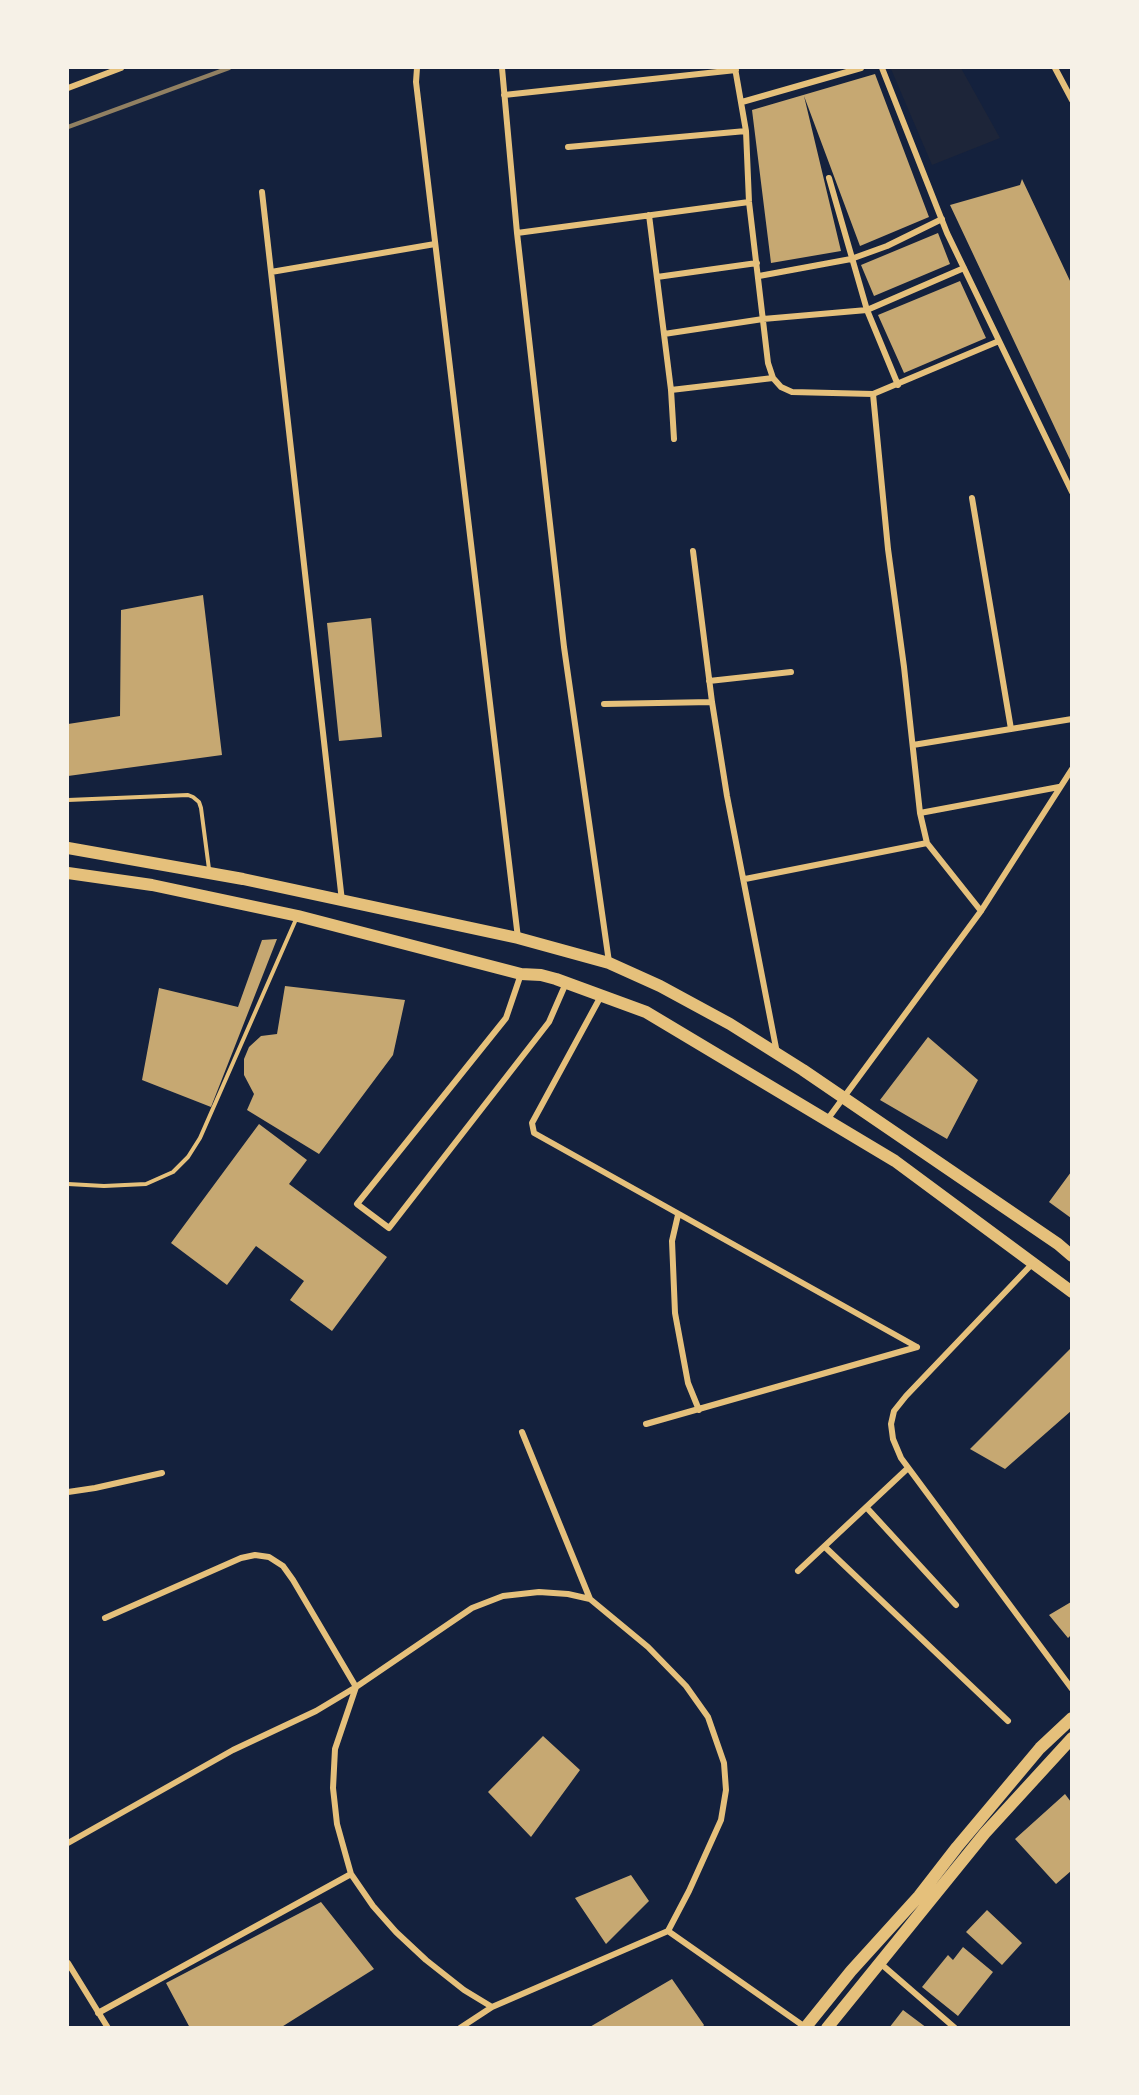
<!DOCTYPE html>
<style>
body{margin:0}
#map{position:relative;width:1139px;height:2095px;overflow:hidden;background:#14213d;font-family:Bitter,serif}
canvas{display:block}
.frame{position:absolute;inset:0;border:69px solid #f6f1e7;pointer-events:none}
</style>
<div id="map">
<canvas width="1139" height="2095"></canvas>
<div class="frame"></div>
</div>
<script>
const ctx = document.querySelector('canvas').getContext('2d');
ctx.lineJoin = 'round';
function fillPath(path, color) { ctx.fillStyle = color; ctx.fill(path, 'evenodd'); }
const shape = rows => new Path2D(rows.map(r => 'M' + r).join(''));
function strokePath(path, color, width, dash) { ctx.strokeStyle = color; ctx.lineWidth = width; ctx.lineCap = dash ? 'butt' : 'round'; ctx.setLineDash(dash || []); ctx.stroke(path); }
const green = shape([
 [895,68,961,68,1000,138,932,165,891,69]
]);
const building = shape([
 [875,74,929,217,860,246,804,96,841,251,771,263,752,110],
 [1022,179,1071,283,1071,462,950,205,1020,185],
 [938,233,950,264,874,296,861,265],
 [960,281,986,338,904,373,878,315],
 [203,595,222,755,68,776,68,724,120,716,121,610],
 [371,618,382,737,339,741,327,623],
 [277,939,211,1107,142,1080,159,988,238,1007,262,940],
 [285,986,405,1000,393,1055,319,1154,247,1110,254,1094,244,1075,244,1059,249,1047,261,1036,277,1034],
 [928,1037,978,1080,947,1139,880,1100],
 [259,1124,307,1160,289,1184,387,1257,332,1331,290,1300,304,1281,256,1246,227,1285,171,1243],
 [1071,1172,1071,1218,1049,1202],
 [1071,1348,1071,1411,1005,1469,970,1449],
 [1071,1602,1071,1635,1068,1638,1049,1615],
 [543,1736,580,1770,531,1837,488,1792],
 [1065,1794,1071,1802,1071,1871,1056,1884,1015,1839],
 [631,1875,649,1901,606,1944,575,1898],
 [321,1902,374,1969,280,2028,190,2028,166,1983],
 [987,1910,1022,1943,1002,1965,966,1932],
 [963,1947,993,1972,958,2016,922,1987,948,1955,953,1960],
 [672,1979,704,2025,702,2028,588,2028],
 [903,2010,927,2028,889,2028]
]);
const service = shape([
 [68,800,188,795,193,797,199,802,201,808,209,869],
 [68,1184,104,1186,146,1184,173,1172,188,1157,200,1138,297,917]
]);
const minor = shape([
 [417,68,416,82,518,938],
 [502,68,517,233,564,647,609,962],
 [735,68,746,131,749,202,768,363,773,378,781,387,792,392,873,394,999,341],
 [882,68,947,233,1072,492],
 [1055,68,1072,100],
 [68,88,121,68],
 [504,95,736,70],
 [742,102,861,68],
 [568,147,746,131],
 [829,178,867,310,898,385],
 [262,192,342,901],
 [649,215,671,390,674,439],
 [517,233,749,202],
 [271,272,435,244],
 [759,276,851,259,887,246,942,219],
 [657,277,757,263],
 [664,334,763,319,867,310,964,268],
 [671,390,773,378],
 [873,394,888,549,904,667,920,813,927,843,981,911],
 [972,498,1011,729],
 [693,551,712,702,727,796,777,1053],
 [709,681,791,672],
 [604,704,712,702],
 [913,745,1072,719],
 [920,813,1059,787],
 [745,879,927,843],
 [521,974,506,1018,357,1204,389,1228,549,1022,566,983],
 [601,996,532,1123,534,1133,917,1347],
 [827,1120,981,911,1072,769],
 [678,1215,672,1241,675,1313,688,1383,699,1410],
 [1033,1263,906,1396,894,1411,891,1424,893,1439,901,1458,1072,1689],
 [646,1424,917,1347],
 [522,1432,590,1599],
 [68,1492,95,1488,162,1473],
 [867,1508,956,1605],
 [825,1547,1008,1721],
 [798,1571,908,1468],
 [105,1618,241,1558,255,1555,269,1557,283,1566,293,1580,356,1687,472,1608,503,1596,539,1592,568,1594,590,1599,648,1647,686,1686,708,1717,724,1763,726,1790,721,1820,689,1891,668,1931],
 [68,1843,233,1750,316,1711,356,1687,335,1749,333,1788,337,1824,351,1874,373,1906,396,1932,426,1960,464,1990,492,2007],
 [68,1963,108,2028],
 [880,1963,955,2028],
 [98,2013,351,1874],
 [460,2028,492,2007,668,1931,805,2027]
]);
const primary = shape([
 [68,848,243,879,518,938,609,963,660,986,730,1024,803,1070,1058,1244,1072,1256],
 [68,873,152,885,298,916,521,974,541,975,556,979,646,1012,895,1161,1072,1292]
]);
const trunk = shape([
 [805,2028,851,1971,919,1896,957,1847,1040,1748,1072,1718],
 [827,2028,985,1833,1072,1738]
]);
const rail = shape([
 [68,127,229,68]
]);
fillPath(green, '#1d2539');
fillPath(building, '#c6a872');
strokePath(service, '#e5c07b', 4);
strokePath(minor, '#e5c07b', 6);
strokePath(primary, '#e5c07b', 12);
strokePath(trunk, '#e5c07b', 12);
strokePath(rail, '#918062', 4.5);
</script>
